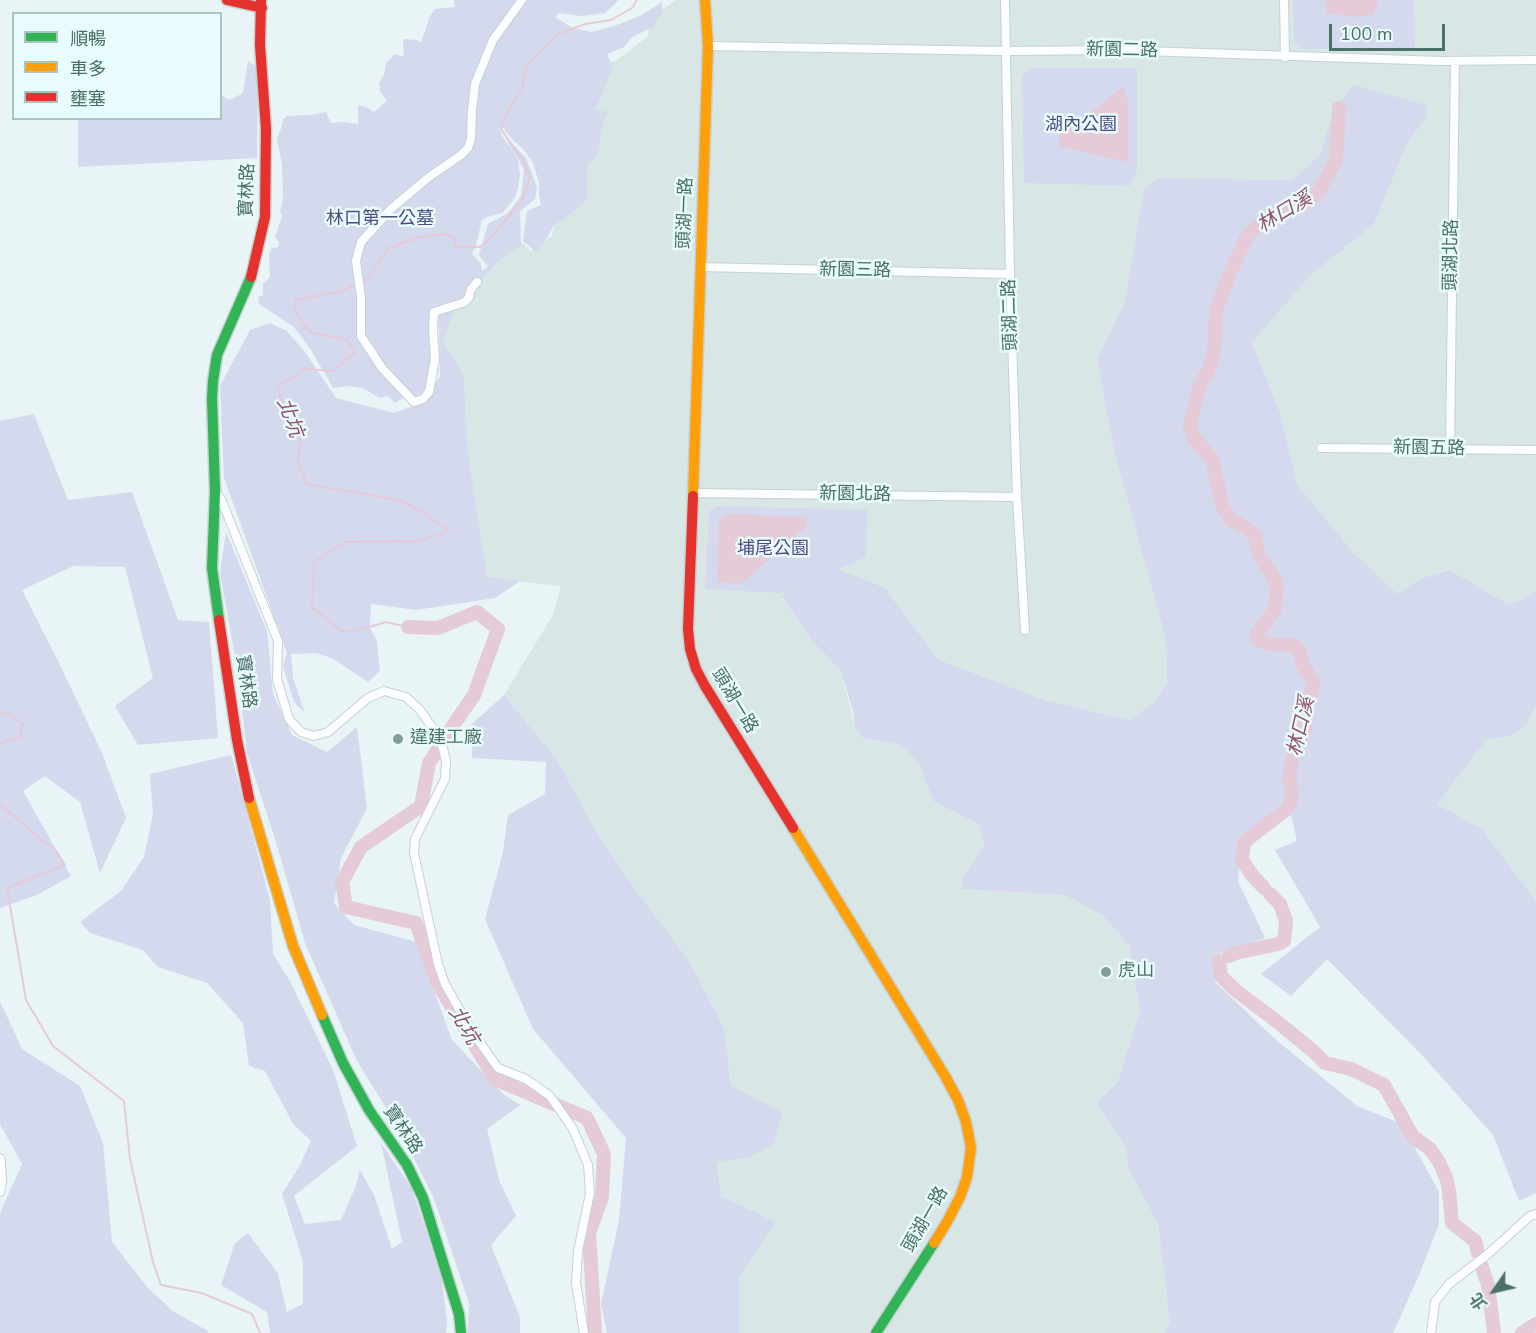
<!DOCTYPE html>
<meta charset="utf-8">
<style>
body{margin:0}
#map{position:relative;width:1536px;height:1333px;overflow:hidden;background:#e8f4f5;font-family:"Nunito Sans","Noto Sans TC",sans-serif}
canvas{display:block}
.legend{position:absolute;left:12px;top:12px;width:210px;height:108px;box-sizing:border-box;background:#e9fcfd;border:2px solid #aac4c1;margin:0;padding:8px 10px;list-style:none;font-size:18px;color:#4b7068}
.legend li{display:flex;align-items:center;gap:12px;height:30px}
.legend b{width:30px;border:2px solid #aac4c1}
.north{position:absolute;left:1464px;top:1261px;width:60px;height:60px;-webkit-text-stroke:4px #e9fcfd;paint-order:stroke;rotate:236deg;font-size:16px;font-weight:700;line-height:24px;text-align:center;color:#4b7068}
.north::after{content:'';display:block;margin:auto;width:21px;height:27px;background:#4b7068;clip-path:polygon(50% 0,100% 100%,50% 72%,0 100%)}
.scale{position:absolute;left:1329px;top:24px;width:116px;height:27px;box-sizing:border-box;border:3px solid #4b7068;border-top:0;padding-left:8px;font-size:18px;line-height:21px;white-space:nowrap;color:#4b7068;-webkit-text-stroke:4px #e9fcfd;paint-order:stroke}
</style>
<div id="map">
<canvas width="1536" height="1333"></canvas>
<ul class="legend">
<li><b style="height:8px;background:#30b455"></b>順暢</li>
<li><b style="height:8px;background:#ff9f0a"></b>車多</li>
<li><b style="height:8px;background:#e5322d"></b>壅塞</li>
</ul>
<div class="north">北</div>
<div class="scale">100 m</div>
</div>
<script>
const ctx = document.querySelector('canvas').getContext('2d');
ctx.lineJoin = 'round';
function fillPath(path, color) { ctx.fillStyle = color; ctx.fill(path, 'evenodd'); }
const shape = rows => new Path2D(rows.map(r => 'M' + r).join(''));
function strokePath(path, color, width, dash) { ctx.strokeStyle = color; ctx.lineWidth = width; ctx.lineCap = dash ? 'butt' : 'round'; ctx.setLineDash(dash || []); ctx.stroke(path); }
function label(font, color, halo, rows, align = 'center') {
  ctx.font = font + ' "Nunito Sans","Noto Sans TC",sans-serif'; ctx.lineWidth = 5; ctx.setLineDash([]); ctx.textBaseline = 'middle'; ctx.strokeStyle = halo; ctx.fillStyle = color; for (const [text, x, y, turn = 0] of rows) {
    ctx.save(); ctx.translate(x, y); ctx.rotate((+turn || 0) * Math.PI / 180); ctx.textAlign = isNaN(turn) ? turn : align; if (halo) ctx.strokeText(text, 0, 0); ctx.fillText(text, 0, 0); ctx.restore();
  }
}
const industrial = shape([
 [676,0,1536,0,1536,591,1521,600,1508,604,1448,570,1422,578,1397,595,1353,552,1297,484,1280,412,1252,341,1311,275,1374,224,1408,142,1427,117,1334,110,1320,155,1292,180,1160,178,1144,189,1125,301,1097,359,1114,451,1166,640,1167,683,1153,703,1129,720,1045,700,939,660,885,588,812,641,841,671,855,727,863,738,901,745,919,764,933,801,978,824,985,846,963,877,961,889,1064,895,1103,916,1129,945,1140,1011,1118,1081,1096,1103,1126,1148,1129,1170,1158,1224,1170,1323,1165,1333,739,1333,739,1279,774,1222,721,1196,717,1161,750,1157,731,1086,724,1029,640,896,598,834,556,758,504,695,553,615,561,586,487,578,467,446,464,375,443,343,433,305,523,243,531,251,552,236,584,68,616,61,647,37,651,18],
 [1536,705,1536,901,1482,829,1437,804,1487,739,1510,736,1526,725]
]);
const green = shape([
 [454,0,619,0,605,13,581,16,558,13,556,18,573,28,591,32,614,26,640,16,662,2,662,13,653,27,632,37,624,47,607,54,613,68,595,110,608,112,603,122,598,152,587,167,587,199,571,214,554,225,543,245,536,252,523,241,527,211,541,205,539,195,539,183,533,163,524,150,513,140,503,128,499,128,503,137,512,150,505,136,526,158,537,187,535,199,520,211,521,246,500,259,454,309,443,343,464,375,467,446,487,577,520,581,495,598,416,610,371,604,370,628,377,641,380,671,368,682,332,658,316,653,291,654,293,678,305,713,294,702,283,666,287,653,224,478,220,386,250,330,270,323,287,331,305,352,336,398,394,413,425,402,440,376,439,322,437,315,435,353,430,387,421,395,413,399,406,396,395,403,388,396,380,398,362,388,349,386,333,388,311,350,294,327,259,304,258,297,263,295,263,284,270,277,269,255,272,248,278,247,279,243,275,236,282,217,280,211,283,200,282,164,277,138,281,129,283,120,287,116,311,115,326,112,331,123,343,122,358,124,358,105,366,107,374,112,387,101,380,91,379,83,384,75,386,63,395,54,404,57,403,44,404,39,416,40,421,43,430,16,435,9,455,7],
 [513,151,524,169,521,196,508,213,488,224,479,255,488,267,482,271,481,263,472,254,476,245,482,220,490,216,502,213,512,202,517,192,520,175,518,161],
 [1293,0,1414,0,1415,49,1301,49,1294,41],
 [248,61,258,68,257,158,78,167,78,119,220,118,221,95,229,100,243,93],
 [1032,68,1137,68,1137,170,1130,186,1024,183,1022,78,1023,74,1027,70],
 [1354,85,1426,105,1427,117,1408,142,1374,224,1311,275,1252,342,1280,412,1297,484,1353,552,1397,594,1422,578,1449,570,1508,604,1521,600,1536,591,1536,705,1526,725,1510,736,1487,739,1437,804,1482,829,1536,901,1536,1193,1519,1201,1493,1135,1422,1055,1327,959,1291,996,1261,974,1320,927,1275,850,1297,841,1291,814,1242,837,1238,881,1265,938,1213,956,1215,982,1275,1039,1357,1106,1402,1124,1439,1192,1439,1224,1420,1273,1393,1333,1165,1333,1170,1323,1158,1224,1129,1170,1126,1148,1096,1103,1118,1081,1140,1011,1129,945,1103,916,1064,895,961,889,963,877,985,846,978,824,933,801,919,764,901,745,863,738,855,727,853,711,841,671,812,641,782,596,791,589,781,593,705,589,709,512,716,506,867,510,866,557,838,569,885,588,939,660,1045,700,1129,720,1153,703,1167,683,1166,640,1114,451,1097,359,1125,301,1144,189,1159,178,1292,180,1320,155,1334,110],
 [34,414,68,500,132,492,178,620,209,622,218,738,138,745,115,706,153,678,125,567,73,566,22,590,58,661,102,753,126,818,100,873,80,802,45,776,23,791,71,876,37,895,0,908,0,421],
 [226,532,267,631,273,694,292,735,327,752,357,727,367,808,341,858,334,903,354,925,416,942,452,1040,503,1094,520,1105,487,1129,499,1180,516,1216,491,1245,520,1317,520,1333,468,1333,469,1303,433,1196,399,1129,357,1061,305,943,276,842,247,753,238,674,220,572],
 [504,695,556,758,598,834,640,896,689,961,724,1029,731,1086,782,1112,774,1144,750,1157,717,1162,721,1196,775,1222,739,1279,739,1333,607,1333,601,1304,619,1220,626,1138,533,1029,485,919,503,852,508,815,545,794,546,762,472,758,472,724],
 [231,755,270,900,273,954,290,981,333,1070,357,1146,294,1196,305,1224,341,1220,355,1188,360,1170,374,1195,392,1249,402,1242,381,1143,412,1189,441,1276,447,1319,446,1333,270,1333,267,1312,221,1285,235,1243,248,1233,278,1274,287,1312,303,1304,303,1261,282,1194,299,1167,311,1141,293,1124,265,1071,249,1066,243,1023,207,983,158,967,143,950,90,933,80,922,121,891,144,857,153,814,150,774],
 [0,1001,22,1049,80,1086,103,1143,112,1242,148,1288,174,1312,208,1331,208,1333,0,1333,0,1213,22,1164,0,1124]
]);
const water = shape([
 [1326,0,1378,0,1378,3,1373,15,1355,17,1326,13],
 [1123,87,1128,101,1128,158,1126,162,1058,146,1063,116,1079,121],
 [731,514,804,517,807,519,807,526,741,584,717,582,719,522,720,520,724,515]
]);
const stream = shape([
 [361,281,369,277,388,248,420,237,445,234,455,238,455,247,480,247,489,240,522,200,530,178,524,162,501,129,504,120,522,87,527,65,558,34,585,24,611,20,632,8,637,0],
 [356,284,342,291,296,300,294,309,305,326,312,333,346,339,355,352,334,371,305,369,277,387,282,403,300,439,298,461,307,484,399,500,422,512,449,531,419,541,345,542,314,562,312,607,340,630,352,632,386,622,408,627],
 [0,713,10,714,23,724,20,737,0,743],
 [0,805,57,852,65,865,7,888,26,1000,53,1046,124,1101,130,1159,153,1262,161,1285,202,1293,252,1314,260,1333]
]);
const river = shape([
 [1216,316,1218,305,1231,271,1246,238,1253,230,1264,222,1302,205,1318,193,1336,160,1339,108],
 [1215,324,1214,353,1208,371,1200,385,1192,416,1190,428,1196,441,1212,459,1223,508,1232,521,1242,525,1255,535,1258,553,1271,573,1277,585,1275,609,1267,621,1257,633,1258,640,1269,644,1294,645,1300,653,1303,665,1313,682,1312,692,1303,705,1302,710,1305,729,1293,757,1289,777,1292,791,1291,801,1287,809,1249,838,1244,843,1242,860,1252,875,1264,888],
 [408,627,438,628,477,612,498,629,474,695,446,736],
 [438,749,429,763,421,806,361,847,342,882,346,907,416,923,438,984,495,1079,587,1118,604,1154,602,1197,589,1233,595,1333],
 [1229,956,1236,953,1278,944,1284,941,1286,921,1280,904,1270,894],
 [1219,961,1221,976,1235,990,1275,1020,1313,1051,1325,1063,1351,1069,1384,1085,1413,1137,1430,1149,1439,1162,1447,1180,1449,1191,1452,1223,1475,1241,1478,1253],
 [1482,1267,1488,1285,1494,1333],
 [1522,1333,1536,1324]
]);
const street = shape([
 [1005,0,1010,274,1017,497,1025,630],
 [1284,0,1285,57],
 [708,46,1006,51,1115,50,1441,61,1536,60],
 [700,267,1010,274],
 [477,282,471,289,469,297,465,302,434,312,433,328,435,359,429,392,423,399,414,402,382,368,361,336,361,297,356,261,361,242,392,208,429,177,461,155,468,148,471,139,472,111,475,84,493,40,522,0],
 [1321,448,1536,450],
 [1450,449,1455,61],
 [215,492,221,499,278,641,277,679,289,719,301,732,314,736,328,732,368,698,384,691,406,697,420,710,441,740,446,761,445,779,415,839,414,853,438,964,445,984,471,1030,498,1068,526,1079,550,1096,573,1129,588,1165,590,1193,578,1251,576,1283,584,1333],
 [693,493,1017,497],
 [0,1158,1,1161,2,1182,0,1192],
 [1431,1333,1435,1302,1449,1284,1488,1254,1530,1216,1536,1214]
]);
const fast = shape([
 [219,620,212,568,215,492,212,398,213,381,217,355,251,277],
 [322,1015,343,1063,369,1110,407,1165,423,1198,459,1314,461,1333],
 [876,1333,934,1243]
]);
const slow = shape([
 [693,496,708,46,705,0],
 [249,798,293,946,322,1015],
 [793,828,945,1076,958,1100,966,1122,971,1148,967,1177,960,1197,947,1222,934,1243]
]);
const jam = shape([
 [227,0,262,8],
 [251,277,265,217,266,129,260,45,261,0],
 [693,496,688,629,690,649,696,669,705,686,793,828],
 [219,620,237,740,249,798]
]);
const markers = [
 [398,739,6,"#829e99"],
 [1106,972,6,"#829e99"]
];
const streetNames = [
 ["新園二路",1122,51,1],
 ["寶林路",248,190,-88],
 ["頭湖一路",686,213,-88],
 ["頭湖北路",1452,255,-89],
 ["新園三路",855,271,1],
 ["頭湖二路",1011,315,-92],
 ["新園五路",1429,449,1],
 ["新園北路",855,495,1],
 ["寶林路",245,682,82],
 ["頭湖一路",734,701,59],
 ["寶林路",402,1130,56],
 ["頭湖一路",926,1220,-60]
];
const parkNames = [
 ["湖內公園",1081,126],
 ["林口第一公墓",380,220],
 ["埔尾公園",773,550]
];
const poiNames = [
 ["違建工廠",410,739],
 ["虎山",1118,972]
];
const waterNames = [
 ["林口溪",1285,213,-31],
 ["北坑",289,418,69],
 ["林口溪",1302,727,-77],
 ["北坑",463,1026,59]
];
fillPath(industrial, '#d9e6e6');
fillPath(green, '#d4d9ed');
fillPath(water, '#e4cbd7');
strokePath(stream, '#e4cbd7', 2);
strokePath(river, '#e4cbd7', 14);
strokePath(street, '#c6d2d2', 10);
strokePath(fast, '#c4d1d1', 13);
strokePath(slow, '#c4d1d1', 13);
strokePath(jam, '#c4d1d1', 13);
strokePath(street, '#fcfdfe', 8);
strokePath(fast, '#30b455', 10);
strokePath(slow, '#ff9f0a', 10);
strokePath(jam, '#e5322d', 10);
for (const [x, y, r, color] of markers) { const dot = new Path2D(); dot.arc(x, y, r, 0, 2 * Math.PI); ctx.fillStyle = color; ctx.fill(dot); strokePath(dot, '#e9fcfd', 2); }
label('18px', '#4b7068', '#e9fcfd', streetNames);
label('18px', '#524a80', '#e9fcfd', parkNames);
label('18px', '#4b7068', '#e9fcfd', poiNames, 'left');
label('italic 20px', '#95516c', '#e9fcfd', waterNames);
</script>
